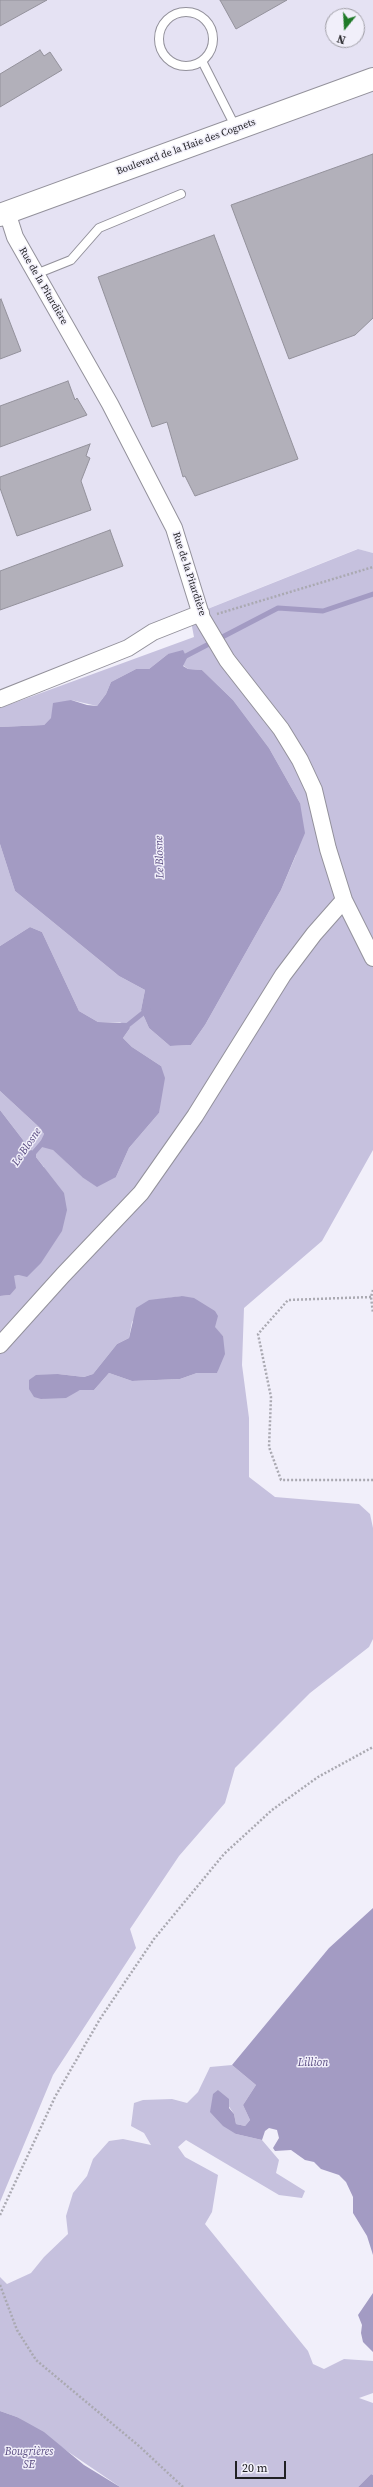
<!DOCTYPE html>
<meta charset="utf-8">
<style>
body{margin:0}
#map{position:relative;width:373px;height:2487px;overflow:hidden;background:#f1effa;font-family:"Source Serif 4",serif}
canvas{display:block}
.north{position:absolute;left:325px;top:8px;width:40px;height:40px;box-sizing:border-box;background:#f1effa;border:1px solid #9e9da4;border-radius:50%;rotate:198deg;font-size:11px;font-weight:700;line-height:16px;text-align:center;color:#212124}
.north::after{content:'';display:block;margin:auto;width:14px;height:18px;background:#1f7a28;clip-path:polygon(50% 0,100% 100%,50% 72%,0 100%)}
.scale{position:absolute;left:235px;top:2461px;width:51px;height:18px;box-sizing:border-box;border:2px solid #212124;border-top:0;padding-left:5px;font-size:12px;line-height:14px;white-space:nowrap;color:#212124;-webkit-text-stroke:3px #f1effa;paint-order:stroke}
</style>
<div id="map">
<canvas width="373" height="2487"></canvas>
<div class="north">N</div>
<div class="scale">20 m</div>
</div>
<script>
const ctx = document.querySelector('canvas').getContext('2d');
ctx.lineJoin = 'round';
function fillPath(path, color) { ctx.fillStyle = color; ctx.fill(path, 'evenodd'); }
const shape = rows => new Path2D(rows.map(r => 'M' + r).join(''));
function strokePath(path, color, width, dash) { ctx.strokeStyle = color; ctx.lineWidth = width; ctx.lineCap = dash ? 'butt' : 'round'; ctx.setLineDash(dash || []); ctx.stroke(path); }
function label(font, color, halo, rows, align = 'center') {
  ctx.font = font + ' "Source Serif 4",serif'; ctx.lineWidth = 3; ctx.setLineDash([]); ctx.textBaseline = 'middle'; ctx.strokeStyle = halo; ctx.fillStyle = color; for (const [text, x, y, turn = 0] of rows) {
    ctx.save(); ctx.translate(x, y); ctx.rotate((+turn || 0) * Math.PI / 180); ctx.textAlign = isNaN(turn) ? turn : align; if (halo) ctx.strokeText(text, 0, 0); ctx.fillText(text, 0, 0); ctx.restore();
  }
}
const built = shape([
 [0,0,373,0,373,553,357,549,0,692],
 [333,16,357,16,357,40,333,40]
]);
const green = shape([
 [358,549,373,553,373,1150,322,1241,244,1308,242,1365,249,1418,249,1477,275,1497,359,1504,370,1514,373,1528,373,1639,369,1647,310,1693,235,1768,225,1803,179,1856,130,1929,136,1948,53,2075,0,2202,0,1296,10,1295,14,1276,19,1275,44,1167,36,1157,36,1153,30,1149,0,1110,0,1091,40,1128,44,1134,43,1140,82,1177,116,1177,129,1148,159,1113,161,1066,132,1047,123,1038,130,1028,120,1022,98,1022,79,1011,42,932,30,927,0,946,0,844,15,891,119,976,145,990,141,1010,149,1028,170,1046,191,1045,205,1025,281,890,296,855,300,803,269,748,233,700,202,670,188,669,168,654,149,669,136,669,111,682,106,694,97,706,71,700,44,725,0,727,0,708,194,637,190,616],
 [182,1296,223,1336,217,1373,197,1373,180,1379,132,1381,109,1373,94,1390,80,1390,41,1399,58,1374,84,1377,93,1374,117,1344,129,1338,132,1322,149,1301],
 [232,2065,256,2085,243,2105,250,2120,245,2126,236,2124,234,2114,218,2090,236,2134,262,2140,279,2160,276,2173,305,2191,302,2198,279,2195,186,2140,178,2147,185,2157,218,2175,212,2212,205,2224,308,2351,313,2364,324,2369,344,2359,373,2361,373,2393,359,2398,373,2403,373,2475,371,2474,358,2487,120,2487,17,2417,0,2411,0,2277,7,2284,31,2273,44,2257,68,2234,66,2216,73,2193,87,2176,93,2159,109,2141,123,2139,151,2145,144,2133,131,2126,134,2103,143,2100,172,2099,187,2103,198,2092,210,2067]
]);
const water = shape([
 [183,650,187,658,183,666,188,669,202,670,233,700,269,748,300,803,305,833,281,890,205,1025,191,1045,170,1046,149,1028,141,1010,145,990,119,976,15,891,0,844,0,727,44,725,51,718,53,703,71,700,87,705,97,706,106,694,111,682,136,669,149,669,168,654],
 [30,927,42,932,79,1011,98,1022,127,1023,130,1028,123,1038,132,1047,161,1066,165,1078,159,1113,129,1148,116,1177,97,1187,82,1177,53,1150,42,1147,40,1143,44,1134,40,1128,0,1091,0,946],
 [0,1110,30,1149,36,1153,36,1157,64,1193,67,1210,62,1231,41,1263,27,1277,19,1275,14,1276,16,1288,10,1295,0,1296],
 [182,1296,194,1298,215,1311,218,1316,215,1327,223,1336,225,1354,217,1373,197,1373,180,1379,132,1381,109,1373,94,1390,80,1390,66,1398,41,1399,34,1397,29,1389,29,1380,36,1375,58,1374,84,1377,93,1374,117,1344,129,1338,136,1308,149,1300],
 [373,1908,373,2255,367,2236,353,2213,353,2197,346,2182,339,2175,321,2169,314,2162,305,2160,291,2150,275,2151,273,2148,279,2138,277,2130,269,2128,265,2131,262,2140,236,2134,223,2126,210,2112,213,2094,218,2090,229,2099,229,2108,234,2114,236,2124,245,2126,250,2120,243,2105,256,2085,232,2065,329,1948],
 [373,2293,373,2352,363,2342,361,2333,362,2325,358,2315],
 [0,2411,17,2417,44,2432,84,2465,120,2487,0,2487],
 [371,2474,373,2475,373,2487,358,2487]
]);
const stream = shape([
 [182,658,278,608,323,611,373,594],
 [123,1029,148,1009],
 [31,1156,44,1141]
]);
const building = shape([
 [0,0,47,0,0,26,0,0],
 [220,0,287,0,236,29,220,0],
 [40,50,44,56,50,52,62,70,0,107,0,74,40,50],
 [373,154,373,318,355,335,289,359,231,205,373,154],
 [214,235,298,459,195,496,185,476,183,477,167,422,152,427,98,277,214,235],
 [1,299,21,351,0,359,0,300,1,299],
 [68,381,75,400,77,398,87,415,0,447,0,406,68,381],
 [90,444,86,456,90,458,81,481,91,510,17,536,0,488,0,477,90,444],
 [110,530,123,566,0,610,0,571,110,530]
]);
const path = shape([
 [217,614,373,567],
 [373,1290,371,1297,373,1313],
 [371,1297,288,1300,258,1334,271,1397,269,1447,281,1480,373,1480],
 [0,2215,55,2097,100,2019,154,1939,224,1854,272,1810,318,1777,373,1747],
 [0,2285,17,2330,36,2360,139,2446,183,2487]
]);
const lane = shape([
 '159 39a27 27 0 1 1 54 0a27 27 0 1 1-54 0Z',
 [202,61,236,128],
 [36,274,71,260,99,228,181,194]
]);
const street = shape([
 [7,212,15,237,110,404,174,528,202,618,227,660,281,729,300,760,314,790,328,849,344,900,373,958],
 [0,699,128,648,153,632,201,613],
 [0,1345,63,1275,141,1193,195,1116,283,975,314,934,344,900]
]);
const secondary = shape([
 [0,215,373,79]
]);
const streetNames = [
 ["Boulevard de la Haie des Cognets",186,147,-20],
 ["Rue de la Pitardière",43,286,60],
 ["Rue de la Pitardière",189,574,72]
];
const waterNames = [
 ["Le Blosne",160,857,-92],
 ["Le Blosne",27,1147,-56],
 ["Lillion",313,2063],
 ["Bougrières",29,2452],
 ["SE",29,2465]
];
fillPath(built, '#e5e2f3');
fillPath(green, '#c6c1de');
fillPath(water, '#a39bc3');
strokePath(stream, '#a39bc3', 5);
fillPath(building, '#b2b0ba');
strokePath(building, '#94929c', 1);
strokePath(lane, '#93919b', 10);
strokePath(street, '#93919b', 18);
strokePath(secondary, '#93919b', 24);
strokePath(path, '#aaa9b1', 2.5, [2, 2]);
strokePath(lane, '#fff', 8);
strokePath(street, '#fff', 16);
strokePath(secondary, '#fff', 22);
label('10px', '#212124', '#f1effa', streetNames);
label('italic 11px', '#594b81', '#f1effa', waterNames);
</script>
